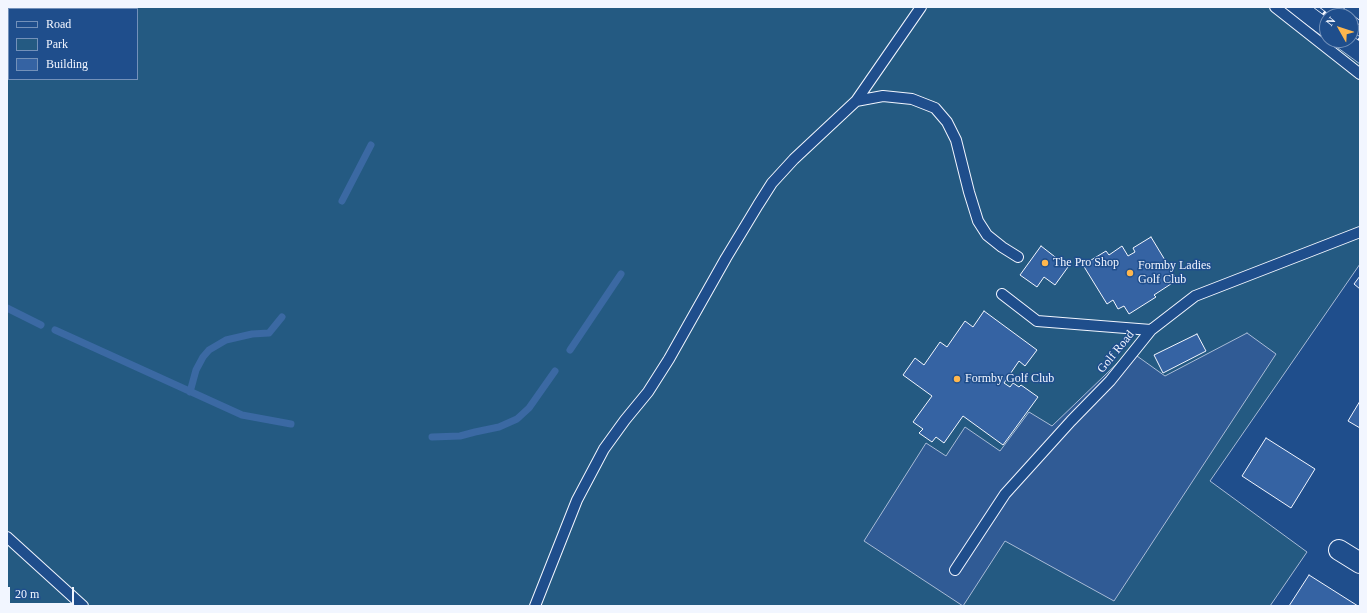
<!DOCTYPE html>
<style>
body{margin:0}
#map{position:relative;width:1367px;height:613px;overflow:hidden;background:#1f4e8c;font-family:"Times New Roman",serif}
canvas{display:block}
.frame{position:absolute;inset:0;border:8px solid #f2f6ff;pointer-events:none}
.legend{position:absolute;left:8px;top:8px;width:130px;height:72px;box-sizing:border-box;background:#1f4e8c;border:1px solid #7391ba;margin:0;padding:5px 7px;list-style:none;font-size:12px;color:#f2f6ff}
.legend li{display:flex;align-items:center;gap:8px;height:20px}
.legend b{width:20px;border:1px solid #7391ba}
.north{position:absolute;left:1319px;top:8px;width:40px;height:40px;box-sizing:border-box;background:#1f4e8c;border:1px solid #7391ba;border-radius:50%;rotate:309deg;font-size:11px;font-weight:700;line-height:16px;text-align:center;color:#f2f6ff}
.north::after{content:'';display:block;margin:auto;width:14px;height:18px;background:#ffb74d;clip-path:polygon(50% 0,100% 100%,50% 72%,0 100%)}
.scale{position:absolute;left:8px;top:587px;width:66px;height:18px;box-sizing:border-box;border:2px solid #f2f6ff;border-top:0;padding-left:5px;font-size:12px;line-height:14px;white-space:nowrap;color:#f2f6ff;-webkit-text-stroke:3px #1f4e8c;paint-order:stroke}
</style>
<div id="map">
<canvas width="1367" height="613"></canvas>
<div class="frame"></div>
<ul class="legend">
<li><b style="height:5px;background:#1f4e8c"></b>Road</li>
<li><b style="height:11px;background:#245a82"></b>Park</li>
<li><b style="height:11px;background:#3563a3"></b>Building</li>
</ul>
<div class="north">N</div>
<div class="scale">20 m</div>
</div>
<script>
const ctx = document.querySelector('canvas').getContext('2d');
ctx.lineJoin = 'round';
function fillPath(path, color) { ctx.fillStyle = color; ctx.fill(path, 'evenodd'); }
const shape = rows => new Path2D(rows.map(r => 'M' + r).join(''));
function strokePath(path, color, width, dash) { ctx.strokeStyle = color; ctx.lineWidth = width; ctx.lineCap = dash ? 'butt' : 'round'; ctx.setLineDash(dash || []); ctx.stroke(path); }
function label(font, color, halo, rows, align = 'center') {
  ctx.font = font + ' "Times New Roman",serif'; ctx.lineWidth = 3; ctx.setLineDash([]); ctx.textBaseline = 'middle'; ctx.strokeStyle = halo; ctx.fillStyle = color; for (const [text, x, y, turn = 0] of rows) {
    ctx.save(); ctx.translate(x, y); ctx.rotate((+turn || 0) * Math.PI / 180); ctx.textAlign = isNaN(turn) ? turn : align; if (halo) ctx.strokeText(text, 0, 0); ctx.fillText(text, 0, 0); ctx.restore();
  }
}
const green = shape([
 [7,7,1282,7,1360,64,1360,264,1210,481,1307,552,1270,606,7,606,7,7],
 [9,9,137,9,137,79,9,79,9,9]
]);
const parking = shape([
 [1247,333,1276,354,1114,601,1005,541,963,606,864,541,926,443,946,456,965,427,1000,451,1029,412,1052,426,1130,351,1165,376,1247,333]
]);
const stream = shape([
 [342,201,371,145],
 [7,308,41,325],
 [55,330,242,415,291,424],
 [570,350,621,274],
 [190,392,196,370,203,357,209,350,226,340,252,334,269,333,282,317],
 [432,437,460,436,475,432,499,427,517,419,529,408,555,371]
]);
const building = shape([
 [1151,237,1177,280,1154,295,1156,297,1129,314,1124,306,1118,309,1113,300,1107,304,1083,265,1106,251,1109,255,1122,246,1128,256,1135,252,1133,248,1151,237],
 [1041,246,1068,267,1055,285,1044,277,1037,287,1020,275,1041,246],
 [1360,276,1360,289,1354,284,1360,276],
 [984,311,1037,350,1025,366,1019,361,1004,383,1010,387,1013,383,1019,387,1021,385,1038,397,1003,445,963,416,944,443,936,437,932,442,919,433,923,429,913,422,932,396,903,375,915,358,924,365,940,342,947,347,965,321,973,327,984,311],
 [1197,334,1206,351,1163,373,1154,355,1197,334],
 [1360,401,1360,428,1348,421,1360,401],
 [1266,438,1315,469,1291,508,1242,476,1266,438],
 [1309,575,1358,606,1289,606,1309,575]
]);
const service = shape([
 [1275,7,1360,74],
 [856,101,921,7],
 [1002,294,1037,321,1151,330],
 [7,537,83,606],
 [955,570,1005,494,1071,421,1110,381,1151,330,1195,296,1360,232],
 [535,606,577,500,604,449,625,420,648,392,669,359,726,258,758,205,772,183,794,159,856,101,883,96,912,99,935,108,947,122,956,140,969,192,978,221,987,235,1002,247,1018,257]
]);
const minor = shape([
 [1339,550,1360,563]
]);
const rail = shape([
 [1316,7,1328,16],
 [1339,7,1360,23],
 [1351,33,1360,39]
]);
const markers = [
 [1045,263,4,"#ffb74d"],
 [1130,273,4,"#ffb74d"],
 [957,379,4,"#ffb74d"]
];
const poiNames = [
 ["The Pro Shop",1053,263],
 ["Formby Ladies",1138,266],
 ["Golf Club",1138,280],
 ["Formby Golf Club",965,379]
];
const streetNames = [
 ["Golf Road",1116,352,-51]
];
fillPath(green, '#245a82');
strokePath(green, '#a8bbd7', 1);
fillPath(parking, '#305b95');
strokePath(parking, '#a8bbd7', 1);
strokePath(stream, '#3b69a3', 7);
fillPath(building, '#3563a3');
strokePath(building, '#f2f6ff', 1);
strokePath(service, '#f2f6ff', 12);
strokePath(minor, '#f2f6ff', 22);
strokePath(service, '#1f4e8c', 10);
strokePath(minor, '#1f4e8c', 20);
strokePath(rail, '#f2f6ff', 4.5);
strokePath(rail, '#1f4e8c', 3, [9]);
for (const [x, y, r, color] of markers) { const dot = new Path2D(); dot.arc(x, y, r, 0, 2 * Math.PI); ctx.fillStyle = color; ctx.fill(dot); strokePath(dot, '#1f4e8c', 1.5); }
label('12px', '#f2f6ff', '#1f4e8c', poiNames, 'left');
label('12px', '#f2f6ff', '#1f4e8c', streetNames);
</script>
